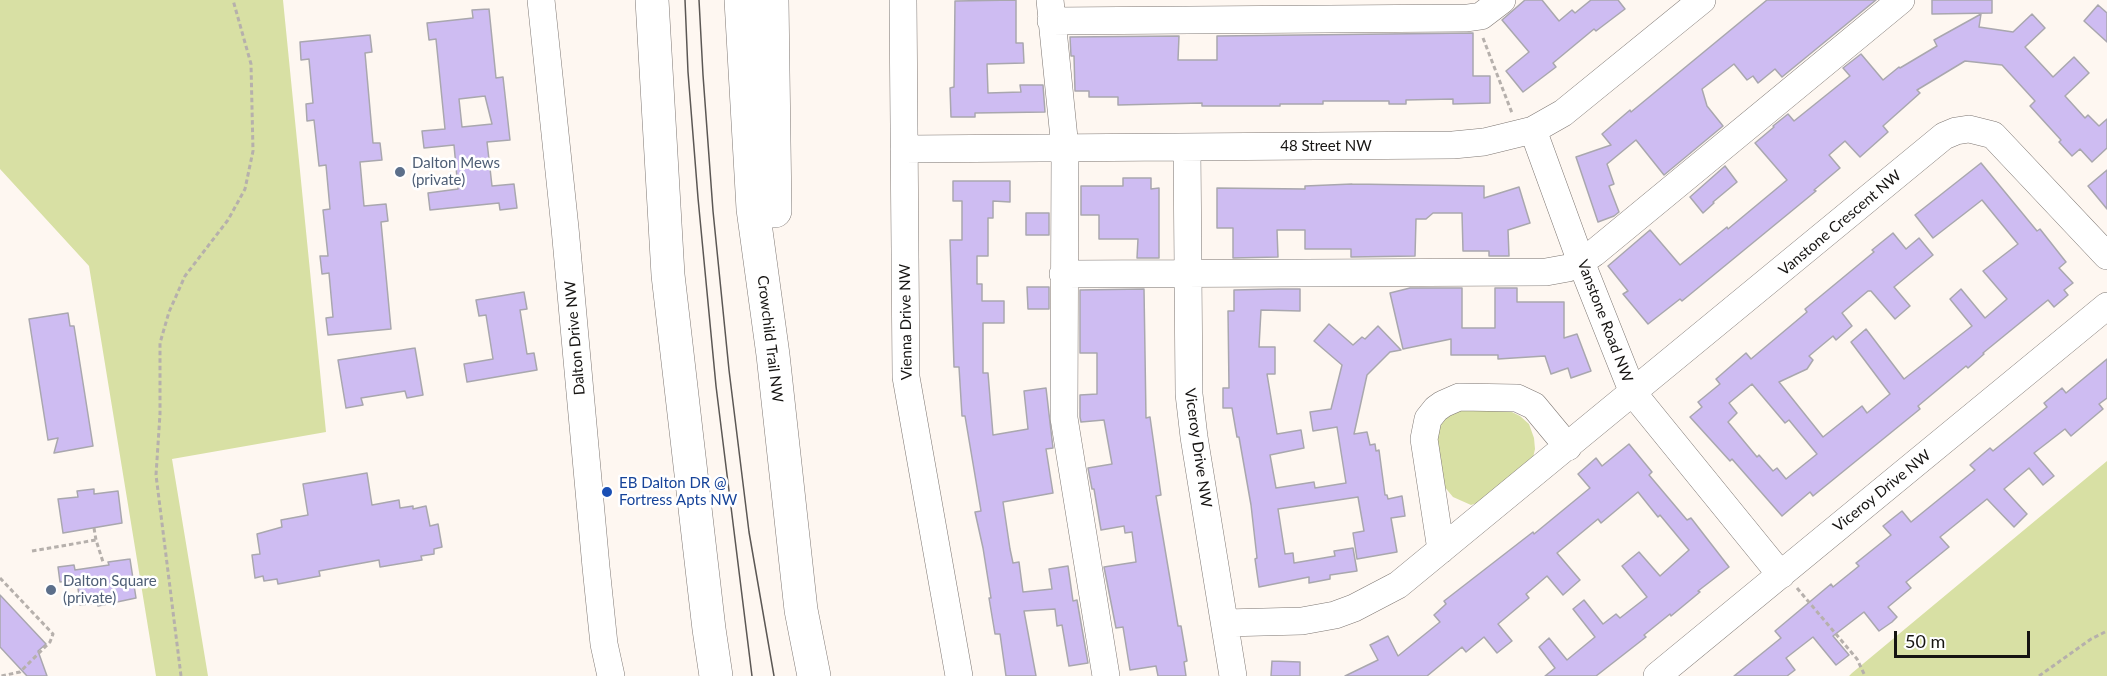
<!DOCTYPE html>
<style>
body{margin:0}
#map{position:relative;width:2107px;height:676px;overflow:hidden;background:#fef7f1;font-family:Lato,sans-serif}
canvas{display:block}
.scale{position:absolute;left:1894px;top:631px;width:136px;height:27px;box-sizing:border-box;border:3px solid #161412;border-top:0;padding-left:8px;font-size:18px;line-height:21px;white-space:nowrap;color:#161412;-webkit-text-stroke:4px #fff;paint-order:stroke}
</style>
<div id="map">
<canvas width="2107" height="676"></canvas>
<div class="scale">50 m</div>
</div>
<script>
const ctx = document.querySelector('canvas').getContext('2d');
ctx.lineJoin = 'round';
function fillPath(path, color) { ctx.fillStyle = color; ctx.fill(path, 'evenodd'); }
const shape = rows => new Path2D(rows.map(r => 'M' + r).join(''));
function strokePath(path, color, width, dash) { ctx.strokeStyle = color; ctx.lineWidth = width; ctx.lineCap = dash ? 'butt' : 'round'; ctx.setLineDash(dash || []); ctx.stroke(path); }
function label(font, color, halo, rows, align = 'center') {
  ctx.font = font + ' Lato,sans-serif'; ctx.lineWidth = 5; ctx.setLineDash([]); ctx.textBaseline = 'middle'; ctx.strokeStyle = halo; ctx.fillStyle = color; for (const [text, x, y, turn = 0] of rows) {
    ctx.save(); ctx.translate(x, y); ctx.rotate((+turn || 0) * Math.PI / 180); ctx.textAlign = isNaN(turn) ? turn : align; if (halo) ctx.strokeText(text, 0, 0); ctx.fillText(text, 0, 0); ctx.restore();
  }
}
const green = shape([
 [0,0,283,0,326,432,172,459,208,676,156,676,89,266,0,169],
 [1455,410,1508,410,1520,416,1529,424,1534,438,1535,449,1532,462,1486,500,1471,505,1453,497,1443,485,1436,430,1443,418],
 [2107,461,2107,676,1849,676,1852,673]
]);
const building = shape([
 [1016,0,1016,43,1023,43,1024,63,987,64,988,93,1021,92,1020,85,1043,85,1045,112,975,113,975,117,951,117,950,88,954,87,955,1,1016,0],
 [1525,0,1542,0,1559,21,1572,10,1575,13,1591,0,1618,0,1625,9,1596,31,1594,29,1553,63,1556,67,1523,92,1506,71,1529,52,1502,20,1525,0],
 [1767,0,1876,0,1782,77,1775,69,1758,83,1753,76,1747,80,1734,64,1702,89,1707,106,1723,126,1664,175,1636,140,1607,164,1614,184,1609,186,1619,212,1614,216,1598,222,1576,157,1611,145,1602,134,1630,110,1631,112,1767,0],
 [1932,0,1992,0,1992,13,1932,14,1932,0],
 [2098,5,2107,13,2107,42,2084,21,2098,5],
 [489,9,496,78,503,77,510,140,487,142,492,186,514,184,517,208,500,210,499,203,430,210,428,193,458,189,454,145,424,148,422,131,445,129,436,39,429,40,427,23,473,18,472,10,489,9],
 [485,96,492,124,462,127,459,99,485,96],
 [1981,14,1979,27,2013,32,2032,14,2045,28,2025,47,2053,77,2074,57,2089,73,2065,96,2085,118,2088,115,2099,126,2107,119,2107,148,2092,162,2080,149,2072,156,2059,142,2061,140,2030,106,2035,101,2002,65,1965,61,1917,90,1920,93,1883,126,1888,132,1860,157,1845,141,1829,155,1840,168,1814,190,1816,191,1682,301,1680,299,1648,324,1623,294,1628,291,1608,266,1650,230,1680,265,1727,227,1728,229,1787,180,1755,143,1774,127,1773,126,1788,114,1794,121,1850,76,1843,68,1861,54,1883,80,1899,67,1900,68,1937,46,1934,40,1981,14],
 [1473,33,1473,76,1490,76,1490,103,1453,104,1453,99,1406,100,1406,104,1389,104,1389,101,1323,101,1323,104,1280,104,1280,106,1202,106,1202,103,1118,105,1118,97,1089,97,1089,91,1075,91,1074,56,1071,56,1070,37,1179,36,1178,60,1217,60,1217,36,1473,33],
 [370,35,372,52,365,53,373,143,380,143,382,160,360,162,364,206,386,204,388,221,381,222,391,329,328,335,326,318,333,317,329,273,322,274,320,256,328,256,323,210,330,209,326,165,319,166,314,120,307,121,306,104,313,103,309,59,301,60,300,42,370,35],
 [1981,163,2037,231,2040,229,2066,262,2059,268,2073,283,2064,290,2068,295,2054,307,2048,300,1983,353,1984,354,1968,368,1966,366,1918,406,1920,409,1813,496,1810,492,1782,516,1732,459,1730,461,1690,417,1702,407,1698,402,1720,384,1716,379,1746,353,1751,359,1807,312,1805,309,1874,252,1872,250,1893,233,1906,249,1919,238,1933,255,1894,287,1910,306,1895,319,1871,291,1868,291,1842,313,1852,326,1836,340,1833,336,1809,356,1813,360,1807,369,1779,382,1823,437,1862,406,1867,413,1890,394,1851,342,1866,329,1904,379,1972,326,1950,299,1961,289,1985,318,2007,299,1983,271,2018,244,1982,200,1933,238,1915,215,1981,163],
 [1752,384,1785,423,1789,420,1817,454,1786,479,1777,468,1773,471,1759,455,1757,457,1728,422,1737,413,1729,403,1752,384],
 [1725,166,1737,182,1713,202,1714,203,1703,213,1690,197,1725,166],
 [2107,170,2107,209,2088,186,2107,170],
 [1123,178,1151,178,1151,189,1159,188,1159,258,1137,258,1138,239,1099,239,1099,215,1081,215,1081,186,1123,186,1123,178],
 [953,181,1010,181,1010,202,993,201,993,218,988,218,988,256,977,256,977,284,982,284,982,301,1004,301,1004,323,983,323,983,373,988,373,993,435,1028,429,1024,391,1046,388,1053,448,1046,449,1053,493,1003,502,1010,549,1013,563,1019,562,1023,592,1052,589,1049,569,1068,566,1073,601,1077,600,1088,663,1069,666,1062,625,1057,626,1055,609,1024,611,1036,676,1006,676,1000,634,995,634,989,598,991,598,983,548,975,512,981,511,965,416,962,416,959,367,954,367,950,240,962,240,962,201,953,201,953,181],
 [1352,184,1484,186,1484,198,1519,187,1530,223,1508,230,1509,256,1489,256,1489,251,1463,251,1462,213,1433,213,1426,219,1416,219,1415,256,1351,257,1351,249,1305,249,1305,230,1277,230,1278,257,1233,258,1233,228,1217,228,1217,188,1305,189,1305,186,1352,184],
 [1026,213,1049,213,1049,235,1026,235,1026,213],
 [1027,287,1049,287,1049,309,1028,309,1027,287],
 [1410,288,1462,288,1462,328,1495,328,1495,288,1517,288,1517,302,1564,302,1564,338,1577,334,1591,371,1571,378,1568,368,1551,374,1545,356,1498,359,1498,355,1451,355,1451,339,1403,349,1390,293,1410,288],
 [1144,289,1146,418,1150,417,1161,495,1156,496,1178,626,1181,626,1187,661,1184,662,1186,676,1158,676,1156,666,1130,670,1123,627,1116,628,1104,567,1136,562,1132,532,1125,533,1124,526,1101,530,1094,489,1092,489,1088,468,1112,464,1104,420,1081,422,1080,417,1080,395,1097,394,1097,353,1080,353,1080,290,1144,289],
 [1279,289,1300,289,1300,311,1261,310,1259,347,1275,347,1275,374,1267,374,1277,434,1301,430,1304,448,1270,455,1276,488,1314,482,1315,488,1346,483,1337,427,1313,431,1310,412,1331,409,1342,365,1314,341,1329,324,1353,345,1362,337,1365,339,1378,326,1401,350,1390,352,1367,375,1354,434,1367,432,1370,445,1375,444,1376,451,1379,450,1385,495,1387,495,1388,499,1402,496,1405,516,1391,518,1397,552,1357,559,1353,533,1364,531,1358,497,1278,509,1285,554,1293,553,1294,563,1335,556,1334,551,1353,548,1357,571,1330,575,1330,579,1309,583,1309,577,1259,587,1255,559,1257,558,1251,505,1239,437,1237,437,1232,408,1223,408,1223,388,1229,388,1228,311,1234,311,1234,290,1279,289],
 [524,292,527,309,520,310,527,354,534,353,537,370,467,382,464,364,493,359,486,315,479,316,476,300,524,292],
 [68,313,70,326,74,326,93,446,54,453,58,438,48,440,29,319,68,313],
 [415,348,423,395,407,398,405,391,361,398,363,405,346,408,338,360,415,348],
 [2107,359,2107,398,2099,404,2103,409,2071,436,2065,429,2034,453,2054,476,2043,485,2029,468,2004,489,2027,514,2014,527,1987,499,1940,537,1949,547,1906,582,1911,588,1888,607,1897,617,1892,622,1879,631,1864,612,1833,636,1849,655,1836,665,1813,637,1786,658,1795,670,1787,676,1734,676,1781,638,1775,631,1831,584,1833,587,1859,566,1856,563,1891,535,1883,526,1902,511,1911,522,1975,470,1970,465,1990,448,1993,451,2047,407,2044,403,2062,388,2066,393,2107,359],
 [1629,444,1652,472,1649,475,1687,520,1691,518,1729,567,1698,591,1700,592,1671,616,1670,614,1644,635,1646,637,1596,676,1545,676,1555,668,1539,647,1549,638,1567,660,1595,637,1573,609,1584,600,1603,624,1616,614,1620,618,1647,597,1622,566,1639,552,1660,576,1689,550,1660,515,1658,517,1638,492,1601,523,1598,519,1557,553,1580,580,1563,595,1547,576,1526,594,1529,598,1498,624,1512,641,1497,653,1484,637,1466,652,1462,647,1427,676,1345,676,1378,660,1370,645,1388,636,1398,656,1440,622,1434,615,1446,604,1444,601,1533,532,1534,534,1590,488,1578,474,1596,458,1602,466,1629,444],
 [367,473,372,505,399,500,400,508,413,506,413,509,426,506,430,526,438,524,442,547,434,549,434,554,421,556,422,560,380,567,379,560,319,571,320,576,278,584,277,579,264,581,263,576,255,578,252,555,260,554,257,534,282,527,281,520,308,515,303,484,367,473],
 [94,489,94,494,118,491,122,523,63,533,58,499,78,497,77,491,94,489],
 [130,559,136,598,98,606,97,603,80,605,77,580,60,582,58,567,74,565,75,570,109,565,108,562,130,559],
 [0,595,46,644,38,651,47,676,27,676,0,647,0,595],
 [1272,661,1300,662,1300,676,1271,676,1272,661]
]);
const path = shape([
 [1483,38,1512,113],
 [94,528,96,540,103,562],
 [32,551,96,540],
 [0,578,53,634,50,642,20,672,1,676],
 [1797,588,1857,659,1865,676],
 [181,676,156,475,160,414,160,343,169,312,185,276,228,220,245,189,253,151,251,64,233,0],
 [2039,676,2091,639,2107,631]
]);
const minor = shape([
 [541,0,565,228,596,567,604,644,611,676],
 [903,0,906,377,959,676],
 [1050,0,1065,148,1064,418,1106,676],
 [1051,21,1467,18,1481,16,1502,0],
 [1533,130,1581,262,1633,393,1781,575],
 [1187,147,1189,394,1194,437,1233,676],
 [904,149,1453,145,1484,142,1533,130,1563,113,1702,0],
 [1063,274,1546,272,1568,268,1581,262,1594,253,1901,0],
 [1441,550,1424,439,1428,419,1436,409,1443,404,1459,397,1517,398,1534,406,1568,447],
 [1225,623,1302,621,1335,615,1354,608,1398,585,1944,136,1956,131,1969,129,1993,135,2107,256],
 [1657,676,2107,306]
]);
const highway = shape([
 [652,0,668,275,709,629,716,676],
 [741,0,753,209,773,355,801,610,814,676],
 [772,0,775,211]
]);
const tram = shape([
 [685,0,688,72,698,198,716,386,752,676],
 [699,0,703,75,713,211,729,370,749,532,774,676]
]);
const markers = [
 [400,172,6,"#5c6f8a"],
 [607,492,6,"#1a4fb4"],
 [51,590,6,"#5c6f8a"]
];
const streetNames = [
 ["48 Street NW",1326,146],
 ["Vanstone Crescent NW",1840,223,-40],
 ["Vanstone Road NW",1605,321,69],
 ["Vienna Drive NW",906,322,-91],
 ["Dalton Drive NW",575,338,-95],
 ["Crowchild Trail NW",770,339,83],
 ["Viceroy Drive NW",1198,448,82],
 ["Viceroy Drive NW",1882,491,-39]
];
const serviceNames = [
 ["Dalton Mews",412,163],
 ["(private)",412,180],
 ["Dalton Square",63,581],
 ["(private)",63,598]
];
const transitNames = [
 ["EB Dalton DR @",619,483],
 ["Fortress Apts NW",619,500]
];
fillPath(green, '#d8e0a4');
fillPath(building, '#cebcf2');
strokePath(building, '#a9a7ae', 1.5);
strokePath(minor, '#7e7773', 28);
strokePath(highway, '#7e7773', 34);
strokePath(path, '#b6b0ac', 3, [4.5, 3]);
strokePath(minor, '#fff', 27);
strokePath(highway, '#fff', 33);
strokePath(tram, '#5b5754', 1.5);
for (const [x, y, r, color] of markers) { const dot = new Path2D(); dot.arc(x, y, r, 0, 2 * Math.PI); ctx.fillStyle = color; ctx.fill(dot); strokePath(dot, '#fff', 2); }
label('15px', '#161412', '#fff', streetNames);
label('15px', '#4e5e75', '#fff', serviceNames, 'left');
label('15px', '#164399', '#fff', transitNames, 'left');
</script>
